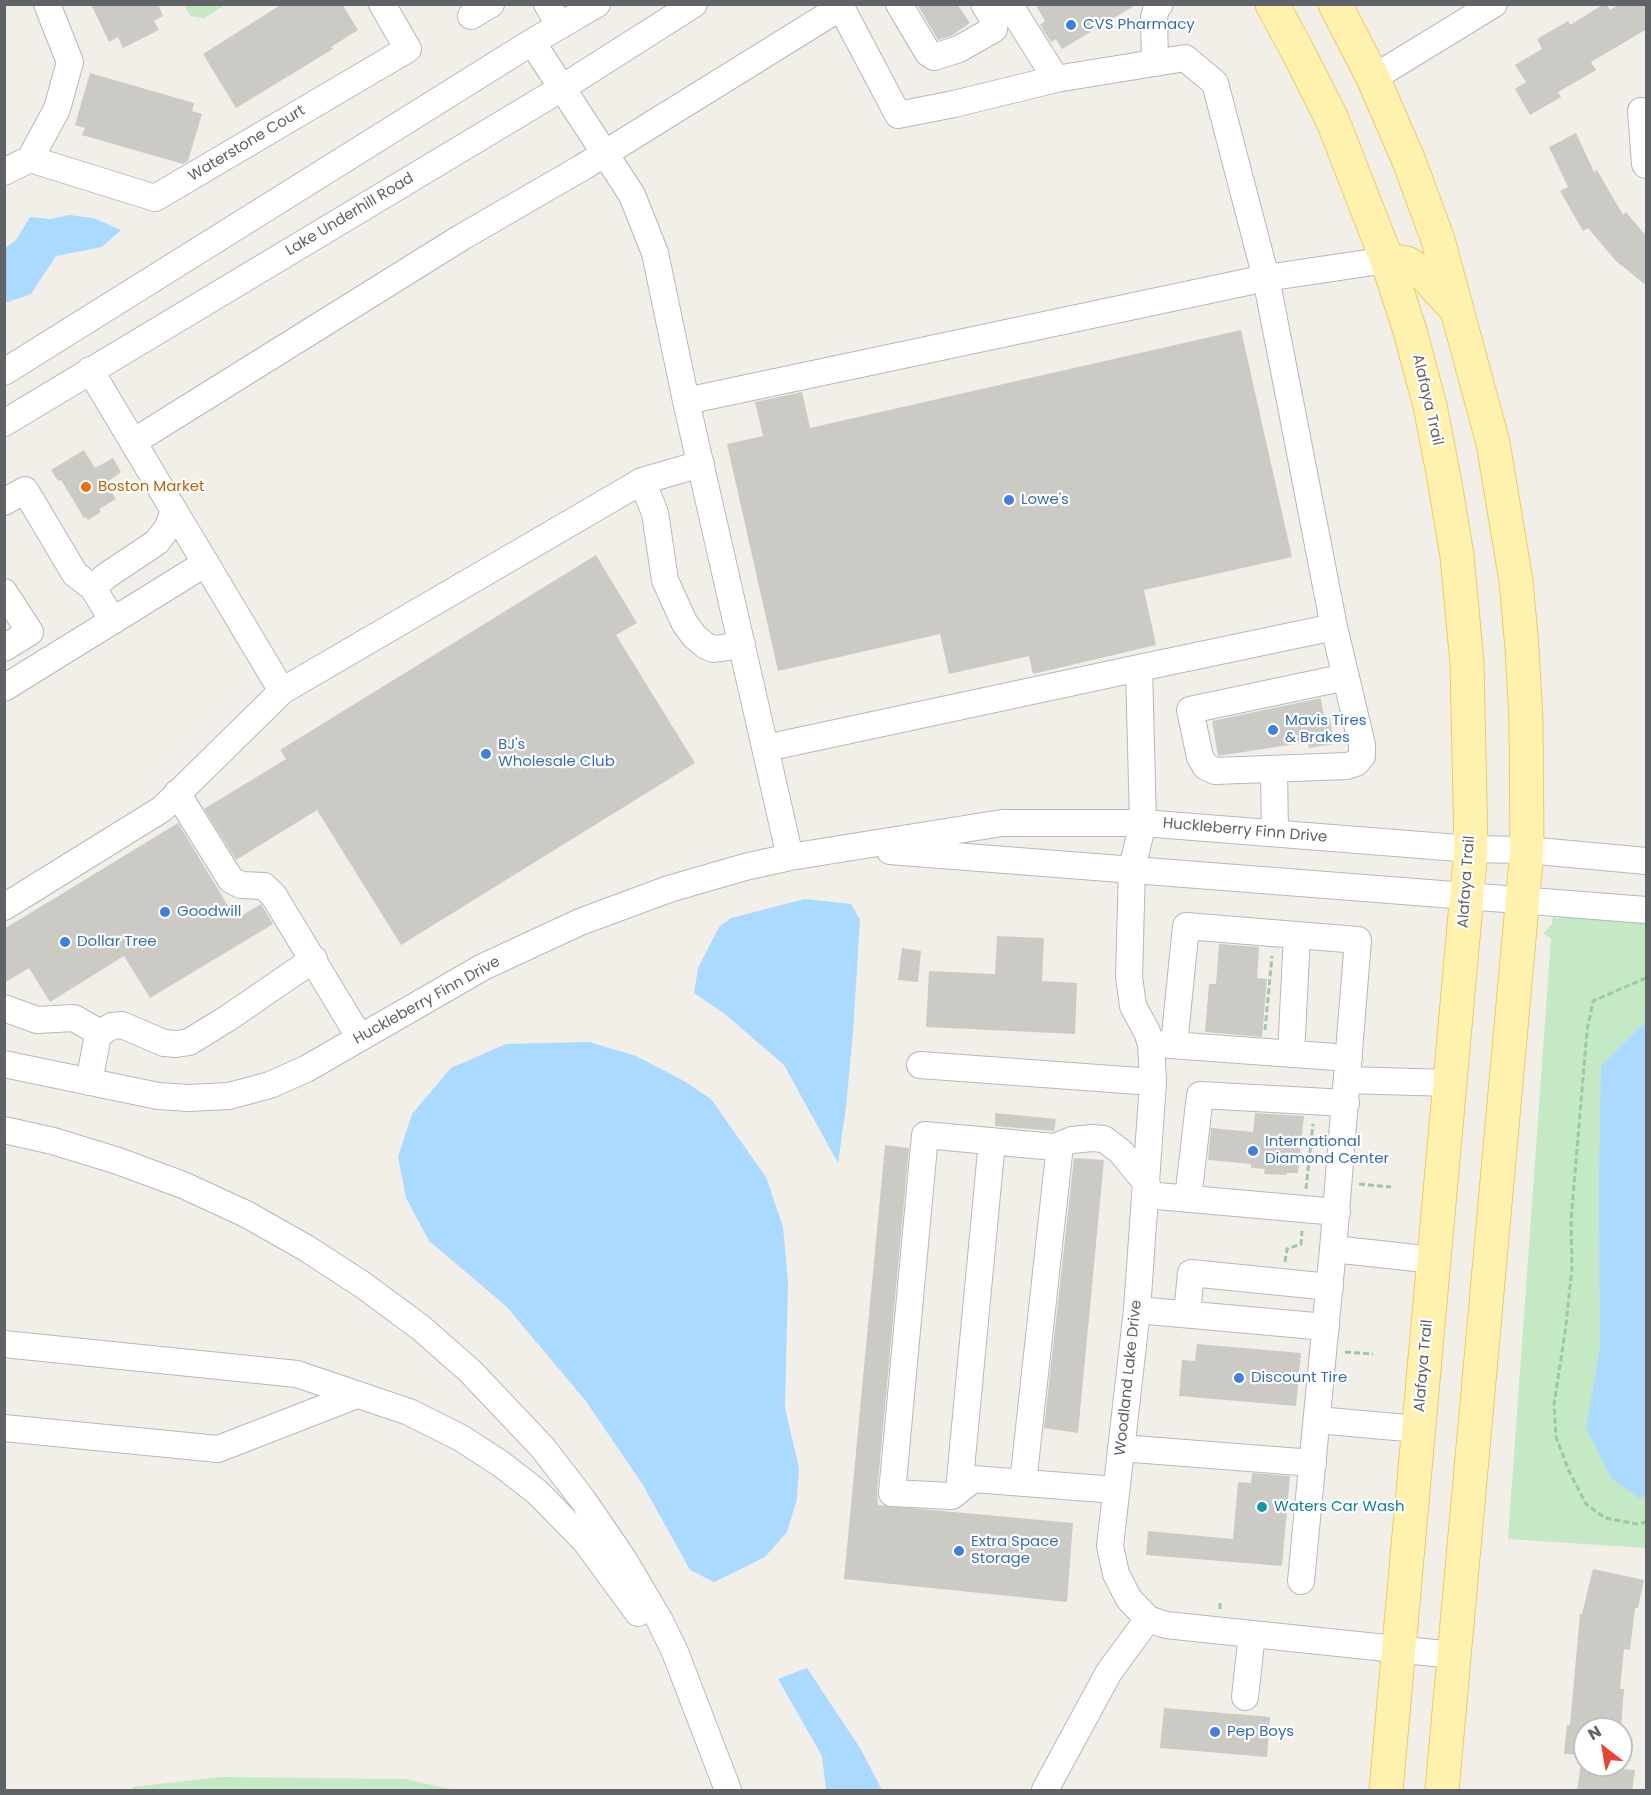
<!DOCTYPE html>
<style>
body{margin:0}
#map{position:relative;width:1651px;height:1795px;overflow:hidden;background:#f1efe8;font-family:Poppins,sans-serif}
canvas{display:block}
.frame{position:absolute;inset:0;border:6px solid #5f6368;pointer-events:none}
.north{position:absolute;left:1573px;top:1717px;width:60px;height:60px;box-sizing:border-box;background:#fff;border:2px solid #bfc1c3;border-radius:50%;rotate:329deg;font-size:16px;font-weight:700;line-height:24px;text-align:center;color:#5f6368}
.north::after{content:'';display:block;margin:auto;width:21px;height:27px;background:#ea4335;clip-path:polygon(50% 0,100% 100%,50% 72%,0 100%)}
</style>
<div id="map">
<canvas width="1651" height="1795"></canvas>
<div class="frame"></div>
<div class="north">N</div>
</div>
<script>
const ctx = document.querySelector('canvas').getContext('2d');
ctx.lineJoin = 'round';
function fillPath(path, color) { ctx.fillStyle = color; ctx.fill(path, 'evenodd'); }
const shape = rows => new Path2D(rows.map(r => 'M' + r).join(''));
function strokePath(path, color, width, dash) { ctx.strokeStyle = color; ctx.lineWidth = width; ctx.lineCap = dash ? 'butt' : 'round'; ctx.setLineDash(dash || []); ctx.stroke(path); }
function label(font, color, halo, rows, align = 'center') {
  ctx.font = font + ' Poppins,sans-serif'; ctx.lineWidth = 4.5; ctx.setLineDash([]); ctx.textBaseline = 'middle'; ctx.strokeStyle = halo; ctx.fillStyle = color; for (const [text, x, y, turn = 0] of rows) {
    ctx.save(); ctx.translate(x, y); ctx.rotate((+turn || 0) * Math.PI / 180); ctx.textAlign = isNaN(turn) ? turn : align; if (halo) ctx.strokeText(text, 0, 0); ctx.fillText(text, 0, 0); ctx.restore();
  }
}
const green = shape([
 [184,5,225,5,204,18,190,16],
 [1584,910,1646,916,1646,1548,1508,1539,1551,938,1543,934,1552,924,1553,916,1558,919,1560,916],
 [220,1777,405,1779,454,1790,132,1790,133,1787]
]);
const water = shape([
 [69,215,93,218,121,230,102,247,56,256,31,294,5,303,5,248,16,240,30,217,50,219],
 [805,899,851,904,860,920,853,1032,846,1107,838,1163,784,1065,726,1015,694,993,698,968,719,927,731,918],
 [1646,1021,1646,1496,1639,1498,1612,1479,1586,1429,1600,1347,1599,1186,1601,1066],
 [589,1042,636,1056,684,1081,711,1099,766,1177,783,1227,788,1282,785,1408,799,1468,797,1499,787,1532,765,1557,714,1582,690,1570,643,1485,585,1400,506,1306,429,1241,406,1198,398,1157,412,1114,451,1068,506,1044],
 [807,1668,860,1748,882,1790,826,1790,822,1756,778,1679]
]);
const building = shape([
 [91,4,158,4,163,16,154,21,159,30,123,48,118,37,109,42],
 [282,4,342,4,358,30,331,47,333,49,236,108,203,54],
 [917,4,957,4,970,23,951,36,938,40],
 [1035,4,1137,4,1062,49,1056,39,1051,42,1040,25,1045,21],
 [1604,4,1607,4,1610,10,1620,4,1647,4,1647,29,1591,62,1596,70,1558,92,1561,97,1530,115,1515,89,1526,82,1515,65,1542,49,1537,39,1568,21,1570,25],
 [90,73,194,103,192,111,202,114,188,161,183,164,82,135,85,128,75,125],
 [1576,133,1594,172,1597,170,1623,215,1626,212,1647,237,1647,286,1616,261,1588,228,1583,231,1560,191,1568,187,1549,147],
 [1241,330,1292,557,1144,590,1156,645,1033,674,1029,656,949,674,940,634,778,671,727,444,763,436,755,402,802,392,810,428],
 [84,450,95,468,113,458,121,472,106,483,116,499,99,509,101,512,88,520,86,517,84,518,61,480,58,481,51,470],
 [596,555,637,623,616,635,695,763,401,945,317,810,236,860,204,809,286,759,280,750],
 [1321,698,1324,719,1330,718,1334,744,1309,748,1308,742,1218,756,1212,721],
 [178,823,236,919,261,904,273,924,150,998,124,956,50,1002,29,968,4,983,4,929],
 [997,936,1044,938,1042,981,1077,983,1075,1034,926,1027,929,971,995,974],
 [1219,944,1259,947,1257,978,1267,979,1262,1037,1205,1032,1209,984,1216,984],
 [902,948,921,951,918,982,898,980],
 [995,1113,1056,1119,1054,1131,995,1126],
 [1255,1113,1304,1116,1298,1173,1287,1173,1286,1175,1264,1174,1265,1169,1251,1168,1251,1164,1208,1160,1211,1128,1253,1132],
 [885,1145,909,1148,877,1492,878,1505,1073,1523,1067,1602,844,1579],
 [1074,1158,1104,1160,1078,1433,1044,1428],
 [1197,1344,1301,1353,1296,1406,1179,1396,1182,1360,1195,1361],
 [1252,1473,1290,1476,1282,1566,1146,1555,1148,1531,1233,1539,1238,1482,1251,1483],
 [1593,1569,1644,1580,1638,1608,1635,1608,1630,1650,1624,1649,1620,1689,1624,1689,1621,1729,1585,1729,1585,1755,1564,1754,1567,1725,1570,1725,1580,1614,1582,1614],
 [1164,1708,1270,1717,1267,1757,1160,1748],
 [1581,1763,1585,1765,1635,1770,1632,1791,1577,1791]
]);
const path = shape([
 [1646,978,1593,1001,1587,1031,1571,1220,1572,1268,1565,1333,1554,1404,1556,1437,1569,1471,1586,1504,1605,1518,1637,1524,1646,1522],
 [1265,1030,1272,956],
 [1359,1184,1391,1187],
 [1306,1189,1313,1124],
 [1285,1262,1287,1249,1301,1244,1302,1231],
 [1345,1352,1373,1354],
 [1220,1609,1220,1602]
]);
const minor = shape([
 [547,4,560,26],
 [899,4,928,53,934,57,959,49,994,29,995,22,984,4],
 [1009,4,1056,79],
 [471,16,491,4],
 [532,42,632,195,655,253,686,401,790,857],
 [1155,63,1154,17,1157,6,1160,4],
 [1373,78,1494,4],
 [1641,111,1645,164,1646,165],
 [30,159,155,198,408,49,382,4],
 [4,172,30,159,57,109,70,62,47,4],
 [90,370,282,691],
 [4,372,532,42,597,4],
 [686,401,1266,278,1387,260],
 [4,423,562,88,694,4],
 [133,442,462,237,583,167,841,7,898,115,954,104,1056,79,1185,58,1215,83,1266,278,1334,627,1139,668,1143,823,1132,868,1129,977,1133,1006,1147,1032,1151,1044,1153,1082,1137,1310,1110,1546,1116,1574,1129,1599,1148,1619,1166,1625,1453,1655],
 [642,481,655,513,665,580,684,622,694,636,706,646,714,649,742,645],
 [4,502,25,490,75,574,93,588,113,621],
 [93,588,106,576,157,542,168,527,174,510],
 [4,592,30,632,4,648],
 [1334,627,1362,745,1362,756,1356,763,1347,766,1215,771,1206,767,1200,757,1190,710,1346,677],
 [4,688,206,563],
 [766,748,1139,668],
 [1274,769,1275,833],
 [177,793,231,880,241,885,264,886,274,896,360,1038],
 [890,851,1646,910],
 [4,907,162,809,282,691,642,481,701,464],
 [4,1008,37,1020,74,1018,100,1033],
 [1157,1044,1349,1058],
 [1174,1045,1186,926,1358,940,1333,1249,1301,1581],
 [1291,1054,1297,935],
 [4,1064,158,1096,189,1098,229,1096,270,1085,306,1069,483,967,580,922,669,889,745,867,790,857,1002,823,1143,823,1471,849,1527,850,1646,861],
 [920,1065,1153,1082],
 [1347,1080,1450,1083],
 [89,1082,97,1040,100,1033,112,1026,122,1025,164,1043,176,1044,189,1042,228,1018,314,959],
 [4,1130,53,1141,118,1161,183,1185,246,1214,306,1248,363,1285,421,1328,470,1371,543,1448,583,1500,624,1560,660,1621,675,1652,728,1790],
 [1146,1195,1337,1212],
 [1188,1199,1200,1095,1346,1103],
 [1333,1249,1434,1260],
 [1137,1310,1326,1327],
 [1187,1314,1191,1273,1330,1287],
 [4,1344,297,1374,409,1412,461,1438,501,1464,537,1492,586,1542,638,1613],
 [1317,1420,1418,1429],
 [4,1428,218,1449,357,1395],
 [1121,1448,1313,1463],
 [1023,1483,1060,1145],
 [959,1490,992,1141],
 [1116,1490,973,1479,952,1496,892,1493,925,1135,1054,1147,1072,1140,1092,1138,1104,1139,1121,1152,1147,1184],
 [1245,1697,1252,1634],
 [1045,1790,1109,1672,1148,1619]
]);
const major = shape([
 [1272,4,1297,50,1332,119,1387,260,1410,331,1430,406,1444,478,1457,556,1467,663,1471,849,1386,1790],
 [1335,4,1373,78,1409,161,1438,240,1493,443,1516,581,1522,648,1526,720,1527,850,1442,1790],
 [1387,260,1407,263,1424,274,1454,307]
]);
const markers = [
 [1071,25,6,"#3f7fe0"],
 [86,487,6,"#e8710a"],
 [1009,500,6,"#3f7fe0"],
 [1273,730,6,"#3f7fe0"],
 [486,754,6,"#3f7fe0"],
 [165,912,6,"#3f7fe0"],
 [65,942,6,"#3f7fe0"],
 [1253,1151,6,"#3f7fe0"],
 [1239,1378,6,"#3f7fe0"],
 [1262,1507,6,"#0f9aa8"],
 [959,1551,6,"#3f7fe0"],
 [1215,1732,6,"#3f7fe0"]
];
const shopNames = [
 ["CVS Pharmacy",1083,25],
 ["Lowe's",1021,500],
 ["Mavis Tires",1285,721],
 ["& Brakes",1285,738],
 ["BJ's",498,745],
 ["Wholesale Club",498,762],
 ["Goodwill",177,912],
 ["Dollar Tree",77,942],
 ["International",1265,1142],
 ["Diamond Center",1265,1159],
 ["Discount Tire",1251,1378],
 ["Extra Space",971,1542],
 ["Storage",971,1559],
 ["Pep Boys",1227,1732]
];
const streetNames = [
 ["Waterstone Court",247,144,-31],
 ["Lake Underhill Road",350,215,-31],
 ["Alafaya Trail",1427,400,77],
 ["Huckleberry Finn Drive",1245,831,5],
 ["Alafaya Trail",1467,882,-86],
 ["Huckleberry Finn Drive",427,1001,-29],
 ["Alafaya Trail",1424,1366,-85],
 ["Woodland Lake Drive",1129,1378,-84]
];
const foodNames = [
 ["Boston Market",98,487]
];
const cultureNames = [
 ["Waters Car Wash",1274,1507]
];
fillPath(green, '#c5e8c5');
fillPath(water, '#aadaff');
fillPath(building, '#cccac5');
strokePath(minor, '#b5b8bc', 28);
strokePath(major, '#f2c960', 35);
strokePath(path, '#9cc7a9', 3, [6, 3]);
strokePath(minor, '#fff', 26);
strokePath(major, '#fff2af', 33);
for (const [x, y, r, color] of markers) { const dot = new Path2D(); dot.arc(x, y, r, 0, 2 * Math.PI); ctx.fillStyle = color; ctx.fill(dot); strokePath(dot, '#fff', 2); }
label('15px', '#366cbe', '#fff', shopNames, 'left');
label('15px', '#5f6368', '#fff', streetNames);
label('15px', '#c56008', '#fff', foodNames, 'left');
label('15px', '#0d838f', '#fff', cultureNames, 'left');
</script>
